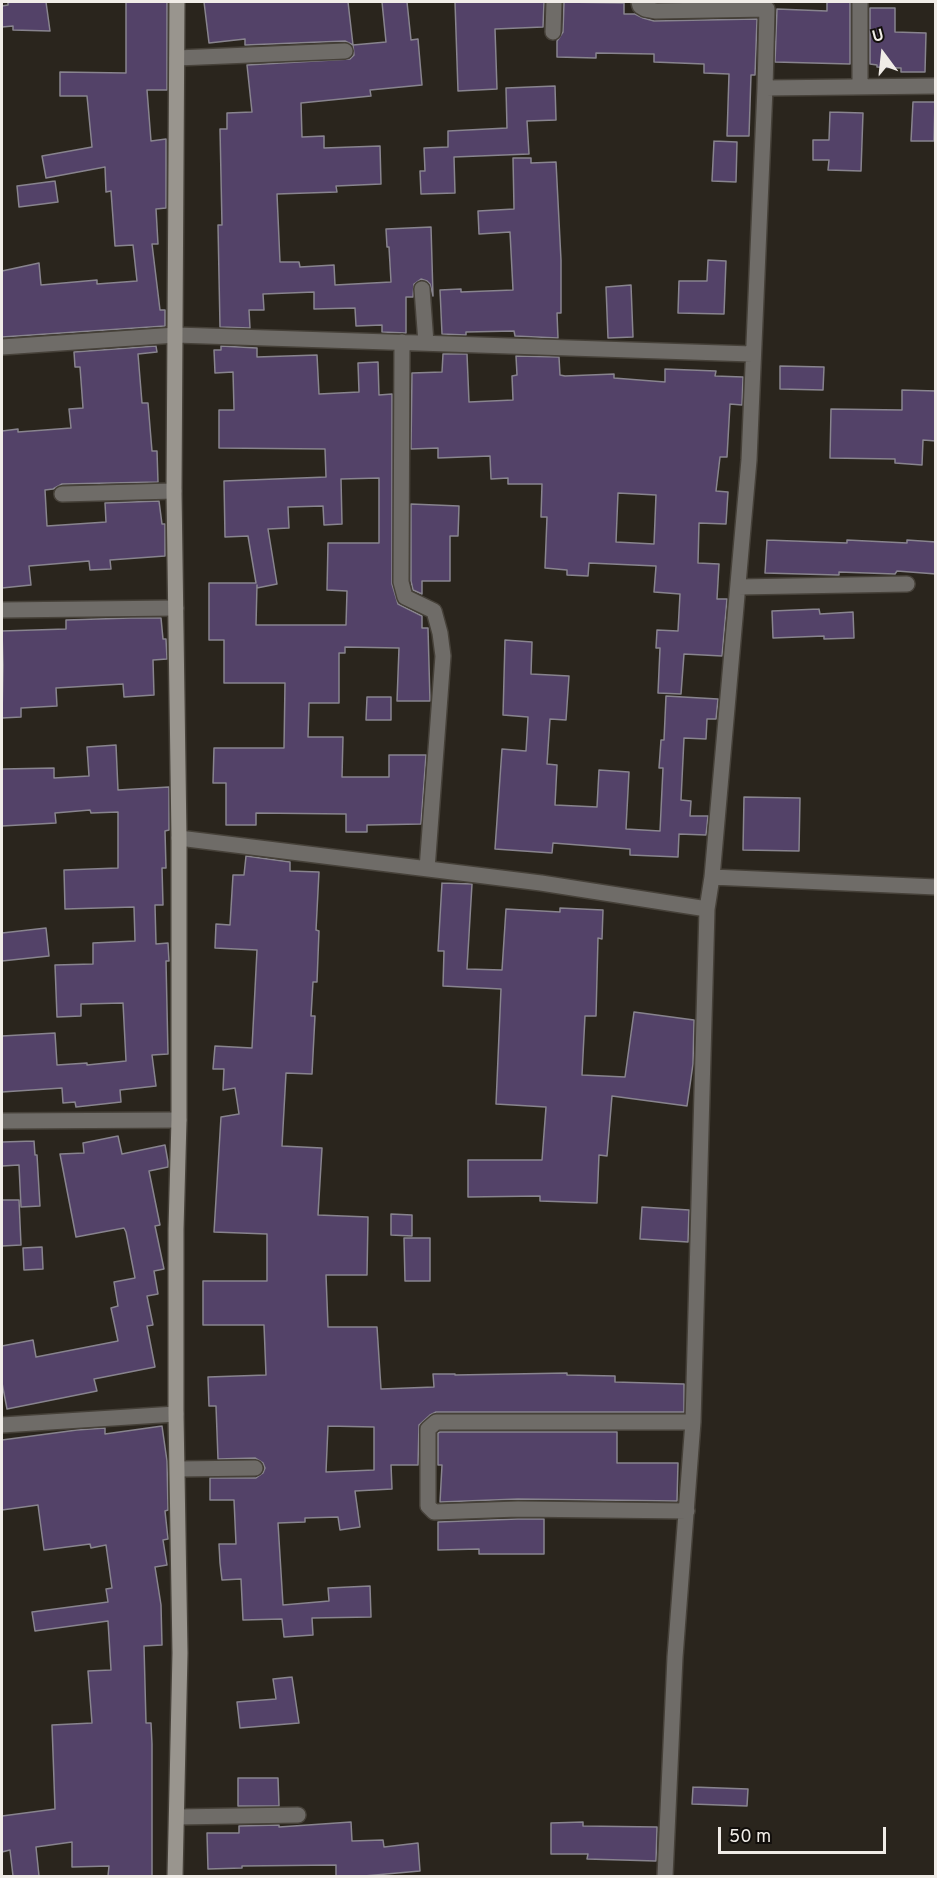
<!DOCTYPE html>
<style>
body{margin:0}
#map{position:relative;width:937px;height:1878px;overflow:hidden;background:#2a251d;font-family:Overpass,sans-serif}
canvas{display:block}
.frame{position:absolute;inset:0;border:3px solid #f0ece7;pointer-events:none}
.north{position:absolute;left:853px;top:24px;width:60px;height:60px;-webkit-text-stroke:4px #110e0b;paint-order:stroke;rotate:345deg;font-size:16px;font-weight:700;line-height:24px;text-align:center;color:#f0ece7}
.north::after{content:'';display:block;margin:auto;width:21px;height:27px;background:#f0ece7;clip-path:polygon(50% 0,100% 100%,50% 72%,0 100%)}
.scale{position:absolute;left:718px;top:1827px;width:168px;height:27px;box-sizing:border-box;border:3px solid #f0ece7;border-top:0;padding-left:8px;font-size:18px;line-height:21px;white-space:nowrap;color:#f0ece7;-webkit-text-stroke:4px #110e0b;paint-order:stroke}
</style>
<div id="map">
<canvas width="937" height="1878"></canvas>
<div class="frame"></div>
<div class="north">U</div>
<div class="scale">50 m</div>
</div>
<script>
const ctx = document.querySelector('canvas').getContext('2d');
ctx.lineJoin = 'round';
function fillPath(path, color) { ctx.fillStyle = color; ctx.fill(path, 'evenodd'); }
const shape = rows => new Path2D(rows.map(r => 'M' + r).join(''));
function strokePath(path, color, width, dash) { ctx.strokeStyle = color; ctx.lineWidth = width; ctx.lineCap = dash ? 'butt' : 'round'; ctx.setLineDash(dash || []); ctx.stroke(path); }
const building = shape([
 [8,2,46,2,50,31,13,30,13,26,2,27,2,6,8,5,8,2],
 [126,2,167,2,167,90,147,90,151,141,166,139,166,208,156,209,158,244,152,244,160,310,165,310,165,326,2,337,2,271,39,263,41,285,97,280,97,284,137,281,133,245,115,246,111,191,106,192,105,167,46,178,42,156,92,147,87,96,60,96,60,72,126,73,126,2],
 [204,2,348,2,353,45,345,41,245,45,245,39,209,43,204,2],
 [382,2,407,2,411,40,418,39,422,85,370,90,371,96,301,103,302,137,324,136,324,148,380,146,381,184,336,186,337,192,277,194,280,262,299,262,300,267,334,265,335,285,391,282,389,247,387,247,386,229,431,227,433,296,430,284,427,281,421,279,414,284,413,297,406,297,406,333,382,332,382,325,356,326,355,308,314,309,314,292,263,294,264,310,249,310,250,328,220,327,218,225,222,225,220,129,227,129,227,113,252,112,247,65,350,59,354,55,353,45,386,42,382,2],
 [455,2,544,2,543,27,495,29,497,89,458,91,455,2],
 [564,2,624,3,624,14,635,14,643,18,654,21,757,19,755,75,751,75,749,136,727,136,729,74,704,73,704,64,654,62,654,54,596,53,596,58,557,57,557,41,563,32,564,2],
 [827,2,850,2,850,64,775,62,777,9,827,11,827,2],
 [870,8,895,8,895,32,926,33,925,72,901,72,901,68,877,67,877,65,870,64,870,8],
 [555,86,556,120,527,121,529,154,454,157,455,193,421,194,420,171,425,171,424,148,448,147,448,131,507,128,506,88,555,86],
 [913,102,935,102,934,141,911,141,913,102],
 [830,112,863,113,861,171,828,170,829,160,813,160,813,140,829,140,830,112],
 [714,141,737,142,736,182,712,181,714,141],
 [513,158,531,158,531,163,556,162,561,260,561,313,557,313,558,338,515,336,514,331,466,332,466,335,442,334,440,290,461,289,461,292,513,290,510,232,479,234,478,211,514,209,513,158],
 [55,181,58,202,19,207,17,186,55,181],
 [708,260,726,261,724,314,678,313,679,281,707,281,708,260],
 [631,285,633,337,608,338,606,287,631,285],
 [156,346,157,352,138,354,142,403,148,403,152,451,157,451,158,482,62,484,53,489,45,490,47,526,106,522,105,503,159,501,162,524,165,524,165,556,110,560,111,569,90,570,89,561,29,566,31,585,2,588,2,431,18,429,18,432,71,428,69,409,83,408,80,367,75,367,74,352,156,346],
 [221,346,257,348,257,357,317,355,319,394,359,392,358,363,378,362,379,395,392,394,392,584,398,604,422,616,422,628,428,628,430,701,397,701,399,648,345,647,345,653,339,653,339,703,309,703,308,737,343,737,342,777,389,777,389,755,426,755,421,824,367,825,367,832,346,832,346,814,256,813,256,825,226,825,226,783,213,783,214,748,284,748,285,683,224,683,224,640,209,640,209,583,256,583,248,536,225,537,224,481,326,477,325,449,219,448,219,410,234,410,233,372,215,373,214,350,221,350,221,346],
 [379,478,379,543,328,543,327,590,347,591,346,625,256,625,257,585,257,588,277,584,268,529,289,528,288,507,323,506,324,525,342,524,341,479,379,478],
 [443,354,467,354,469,402,513,400,512,376,517,375,516,356,559,357,560,375,565,376,614,374,614,378,665,382,665,369,716,371,715,376,743,377,742,405,730,404,727,457,720,457,716,491,728,492,726,524,699,523,698,563,719,564,717,599,727,599,722,656,684,654,681,694,658,693,660,648,656,648,657,630,678,631,680,594,654,592,656,566,589,563,588,576,567,575,567,570,545,568,547,517,541,517,542,484,508,484,508,478,491,479,490,456,438,458,438,448,411,449,412,373,442,372,443,354],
 [618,493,656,495,654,544,616,542,618,493],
 [780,366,824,367,823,390,780,389,780,366],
 [902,390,936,391,936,441,923,440,922,465,895,463,895,459,830,458,831,409,902,410,902,390],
 [411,504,459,506,458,536,450,536,450,581,422,581,422,594,413,590,411,581,411,504],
 [767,540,847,543,847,540,907,543,907,540,936,542,936,574,897,571,895,574,839,572,839,575,837,575,765,573,767,540],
 [819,609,820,614,853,612,854,638,824,639,824,636,773,638,772,611,819,609],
 [131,618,161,618,163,639,166,639,167,659,153,660,154,695,124,697,123,684,56,688,57,706,21,708,21,717,2,718,3,665,2,631,66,629,66,620,131,618],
 [505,640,532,642,531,674,569,676,566,720,550,719,547,764,557,765,555,805,597,807,599,770,629,772,626,829,660,831,663,768,659,768,661,740,664,740,666,696,718,699,716,719,707,719,706,739,684,738,681,800,691,801,690,816,708,816,706,835,679,834,678,857,630,855,630,849,553,843,552,853,495,849,502,749,526,751,528,717,503,715,505,640],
 [367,697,391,697,391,720,366,720,367,697],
 [116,745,118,790,169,787,169,830,165,831,166,868,162,868,163,905,155,905,156,944,168,943,169,961,166,961,168,1054,152,1055,156,1086,120,1090,121,1102,76,1107,75,1102,63,1103,62,1088,2,1092,2,1036,55,1033,57,1065,87,1063,87,1065,126,1061,123,1003,81,1004,81,1016,57,1017,55,965,93,964,93,943,135,941,134,907,65,909,64,870,118,868,118,812,91,813,90,810,55,813,56,823,2,826,2,769,54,768,54,778,89,776,87,747,116,745],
 [744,797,800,798,799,851,743,850,744,797],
 [246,856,290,862,290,871,319,872,316,930,319,931,317,982,313,982,311,1016,315,1016,312,1074,286,1073,282,1146,322,1148,318,1215,368,1217,367,1275,326,1275,328,1327,377,1327,381,1389,434,1387,433,1374,455,1374,455,1375,567,1373,567,1375,615,1376,615,1382,684,1384,684,1412,436,1412,430,1415,419,1425,418,1465,391,1465,392,1489,355,1491,360,1527,340,1530,338,1517,305,1518,305,1522,278,1523,283,1605,329,1601,328,1588,370,1586,371,1617,312,1618,313,1635,284,1637,282,1619,243,1620,241,1579,222,1580,220,1563,219,1544,236,1544,234,1500,210,1500,210,1478,256,1478,263,1473,265,1468,263,1463,255,1458,218,1459,216,1406,209,1406,208,1377,266,1375,264,1325,203,1325,203,1281,267,1281,267,1234,214,1232,221,1117,239,1114,235,1088,223,1090,224,1069,213,1069,215,1046,252,1048,257,950,215,948,216,924,230,925,233,875,244,875,246,856],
 [328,1426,374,1427,374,1470,326,1472,328,1426],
 [442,883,472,884,467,969,502,970,506,909,560,912,560,908,603,910,602,939,598,938,596,1016,585,1016,582,1075,625,1077,634,1012,694,1020,693,1064,687,1106,612,1096,607,1156,599,1155,597,1203,540,1201,540,1196,468,1197,468,1160,542,1160,546,1107,496,1104,501,989,443,986,444,951,438,951,442,883],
 [46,928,49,956,2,961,2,933,46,928],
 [118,1136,122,1154,165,1145,168,1162,168,1167,149,1171,160,1225,155,1226,164,1269,154,1271,158,1294,147,1296,153,1325,147,1326,155,1367,94,1379,97,1391,7,1409,2,1383,2,1346,33,1340,36,1357,118,1341,111,1308,118,1306,114,1282,135,1278,126,1232,124,1228,76,1237,60,1154,84,1153,83,1143,118,1136],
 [34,1141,35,1155,37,1155,40,1206,21,1207,19,1165,2,1166,2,1142,34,1141],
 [2,1200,19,1200,21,1245,2,1246,2,1200],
 [642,1207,689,1210,688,1242,640,1239,642,1207],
 [391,1214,412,1215,412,1236,391,1235,391,1214],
 [404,1238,430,1238,430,1281,405,1281,404,1238],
 [42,1247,43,1269,24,1270,23,1248,42,1247],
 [162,1426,167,1461,168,1510,165,1511,168,1539,163,1540,167,1565,155,1567,161,1605,162,1645,144,1646,146,1723,151,1723,152,1744,152,1876,108,1876,109,1866,72,1867,72,1842,36,1847,39,1876,13,1876,10,1850,2,1852,2,1816,55,1809,52,1725,92,1723,88,1671,111,1670,108,1621,35,1631,32,1612,108,1602,106,1589,112,1588,106,1545,91,1548,90,1544,44,1550,38,1505,2,1510,2,1440,77,1430,105,1428,105,1434,162,1426],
 [440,1432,617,1432,617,1463,678,1463,677,1501,518,1499,440,1502,442,1465,438,1465,438,1433,440,1432],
 [518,1519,544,1519,544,1554,479,1554,479,1549,438,1550,438,1522,518,1519],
 [292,1677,299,1723,240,1728,237,1702,276,1699,273,1679,292,1677],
 [238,1778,278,1778,279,1806,238,1806,238,1778],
 [693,1787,748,1789,747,1806,692,1804,693,1787],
 [351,1822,352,1841,383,1840,384,1847,418,1843,420,1871,364,1876,336,1876,336,1865,242,1866,242,1868,208,1869,207,1833,239,1833,239,1826,279,1825,279,1827,351,1822],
 [583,1822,583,1826,657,1827,656,1861,587,1859,588,1854,551,1854,551,1823,583,1822]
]);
const minor = shape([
 [639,2,640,6,645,9,656,11,767,9,765,88],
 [553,32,554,2],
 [177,58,345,51],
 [860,87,860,2],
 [422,289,426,343],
 [402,342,401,582,405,597,434,611,440,633,443,656,427,869],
 [2,347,176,335,752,354],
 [62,494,174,491],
 [738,587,907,584],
 [2,610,176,608],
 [179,838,541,883,707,909,712,877,749,460,765,88,936,86],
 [712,877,936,887],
 [2,1121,179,1120],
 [2,1425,176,1414],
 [178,1469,255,1468],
 [687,1511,518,1509,434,1512,428,1506,428,1429,436,1422,693,1422],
 [177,1817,298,1815],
 [665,1876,675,1657,693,1422,707,909]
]);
const secondary = shape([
 [175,1876,180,1653,176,1414,176,1229,179,1120,179,838,174,491,177,2]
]);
fillPath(building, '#534268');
strokePath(building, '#88848e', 1.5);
strokePath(minor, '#464139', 18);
strokePath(secondary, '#464139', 18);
strokePath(minor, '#6f6c68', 15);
strokePath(secondary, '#99958e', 15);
</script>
